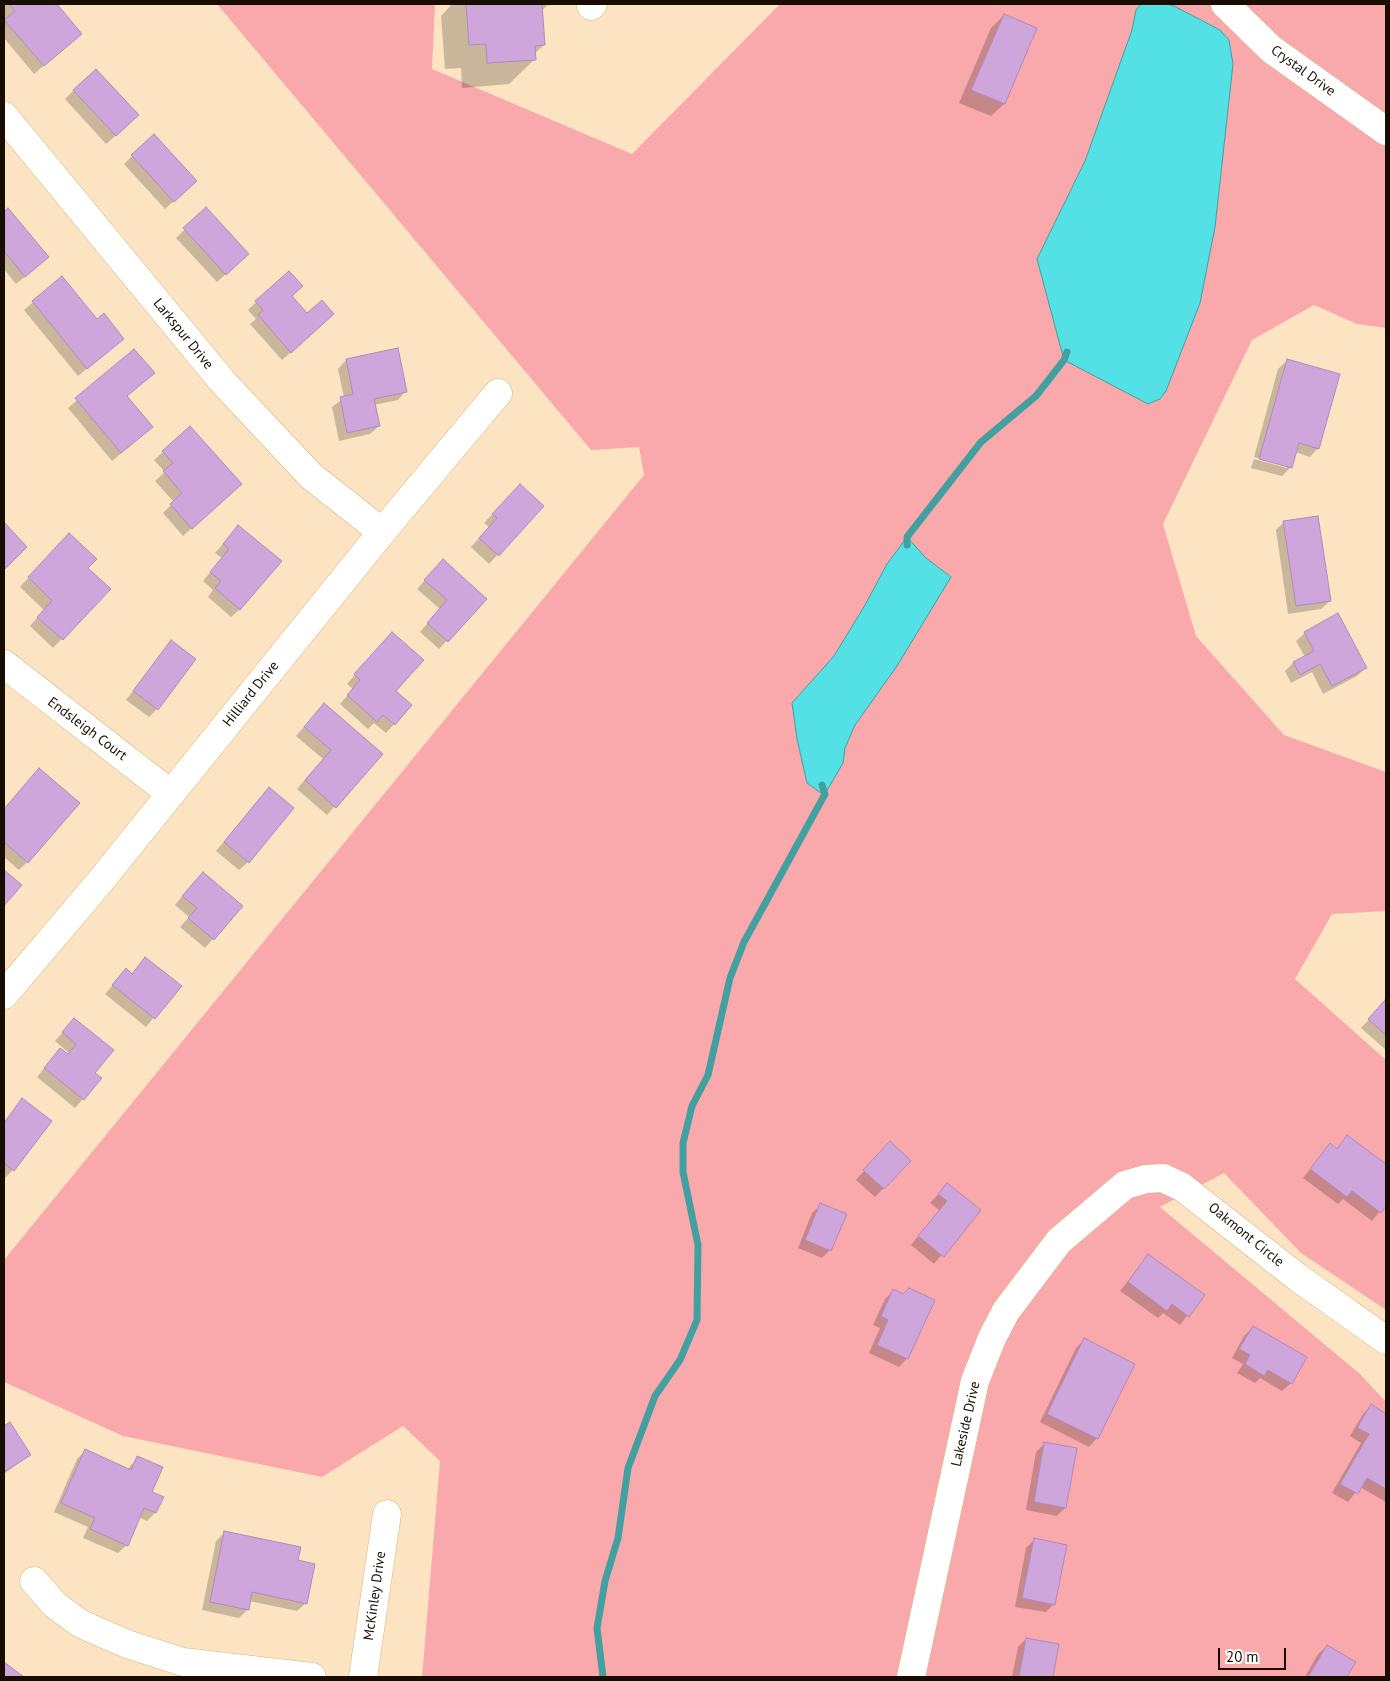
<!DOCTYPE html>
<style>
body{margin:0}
#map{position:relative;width:1390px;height:1681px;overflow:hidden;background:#fce4c2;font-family:"PT Sans",sans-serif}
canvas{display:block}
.frame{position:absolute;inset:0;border:5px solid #190c00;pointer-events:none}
.scale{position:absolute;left:1218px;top:1648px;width:68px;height:22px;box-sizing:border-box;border:2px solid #190c00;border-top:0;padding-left:6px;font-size:15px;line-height:18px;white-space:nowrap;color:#190c00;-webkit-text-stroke:4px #fff;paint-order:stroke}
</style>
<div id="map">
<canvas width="1390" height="1681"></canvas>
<div class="frame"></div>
<div class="scale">20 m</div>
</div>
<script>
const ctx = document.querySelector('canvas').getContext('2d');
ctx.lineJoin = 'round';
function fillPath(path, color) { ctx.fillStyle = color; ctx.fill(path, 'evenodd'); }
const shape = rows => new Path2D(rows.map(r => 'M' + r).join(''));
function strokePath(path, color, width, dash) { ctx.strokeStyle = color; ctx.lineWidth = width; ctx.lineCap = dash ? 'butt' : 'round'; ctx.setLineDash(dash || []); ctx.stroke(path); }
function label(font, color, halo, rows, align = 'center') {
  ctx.font = font + ' "PT Sans",sans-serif'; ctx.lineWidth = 5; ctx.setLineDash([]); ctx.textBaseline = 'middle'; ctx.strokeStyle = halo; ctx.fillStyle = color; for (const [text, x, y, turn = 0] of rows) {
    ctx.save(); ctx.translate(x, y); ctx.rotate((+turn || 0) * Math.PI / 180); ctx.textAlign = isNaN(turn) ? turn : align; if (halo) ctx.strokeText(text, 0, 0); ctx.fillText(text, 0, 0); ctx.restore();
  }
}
const green = shape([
 [217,4,435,4,432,69,632,154,780,4,1386,4,1386,328,1357,324,1314,305,1252,340,1163,524,1196,636,1284,735,1386,772,1386,911,1332,914,1295,979,1386,1060,1386,1310,1301,1253,1224,1173,1160,1207,1360,1374,1386,1402,1386,1677,422,1677,440,1461,403,1426,322,1477,123,1436,4,1382,4,1260,644,475,639,447,591,450]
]);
const water = shape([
 [1141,4,1167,4,1174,6,1220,30,1229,40,1233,64,1215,227,1200,303,1166,391,1160,399,1148,404,1064,360,1037,259,1085,161,1132,30,1136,10,1141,4],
 [907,537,926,558,951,577,897,666,855,725,845,748,843,763,825,794,821,793,807,783,797,739,792,703,834,656,865,605,887,564,907,537]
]);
const shadow = shape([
 [4,4,55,4,80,34,34,74,4,38,4,23,7,20,4,16],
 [452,4,549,4,541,11,544,45,534,54,535,59,509,84,462,88,461,68,445,69,441,16],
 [1004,15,1004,104,991,116,959,103,991,28],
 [74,90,129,124,106,144,65,99],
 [132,156,187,189,165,209,124,164],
 [206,209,239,262,217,282,176,238],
 [8,210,39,265,16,284,4,269,4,214],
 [62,278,96,321,123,339,78,376,24,310],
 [291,297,307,314,324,322,282,360,250,324,256,319,248,310,256,302],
 [397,350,406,391,398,400,374,405,379,426,370,434,339,441,332,407,344,398,338,369,346,360],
 [134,351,126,397,143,435,112,461,68,408],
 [1287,361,1318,448,1310,457,1295,452,1290,468,1282,476,1251,468,1254,459,1287,468,1287,466,1254,457,1278,369],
 [190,428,232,493,183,536,163,513,174,502,155,481,165,472,154,460],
 [511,494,543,506,489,564,471,547,489,527,484,523],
 [1284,522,1330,601,1321,609,1288,614,1276,530],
 [238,527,240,609,231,617,208,597,213,590,203,581,222,558,215,553],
 [61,543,109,589,53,648,30,626,44,610,20,587],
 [435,569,486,599,439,649,420,632,440,609,417,589],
 [1305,633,1366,667,1357,676,1323,694,1312,672,1291,683,1285,671,1293,663,1305,657,1296,641],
 [171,642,157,709,149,717,126,700],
 [383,642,394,691,411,706,386,733,374,723,368,729,340,704,353,689,347,684],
 [316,713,381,754,327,815,297,789,323,759,296,736],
 [31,778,27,862,19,870,4,857,4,810],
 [261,797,248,862,239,870,216,851],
 [194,882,241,906,205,948,180,927,189,917,175,905],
 [145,959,180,986,146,1027,105,994,126,970,131,975],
 [1385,1002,1386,1003,1386,1050,1361,1028],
 [74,1020,94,1073,83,1099,75,1108,37,1077,60,1049,67,1055,69,1053,55,1041],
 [22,1100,13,1170,5,1178,4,1122],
 [1348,1137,1386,1165,1386,1204,1372,1221,1343,1199,1338,1204,1303,1178,1330,1145,1336,1149],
 [882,1151,909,1161,875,1197,856,1180],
 [947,1185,979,1210,934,1264,911,1245,939,1210,930,1203],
 [821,1205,830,1250,822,1258,798,1248,812,1213],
 [1149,1255,1203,1295,1180,1325,1163,1313,1158,1318,1120,1291],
 [893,1291,907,1358,899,1367,869,1353,880,1328,873,1325,885,1299],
 [1253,1327,1291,1383,1282,1391,1260,1378,1255,1383,1237,1373,1243,1364,1232,1358,1244,1336],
 [1084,1340,1097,1438,1089,1447,1040,1422,1076,1348],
 [1371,1406,1386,1415,1386,1502,1360,1487,1348,1502,1332,1493,1361,1443,1350,1436,1363,1414],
 [10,1424,29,1455,4,1474,4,1428],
 [1045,1443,1065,1508,1057,1516,1026,1510,1036,1452],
 [85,1451,127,1470,138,1457,151,1492,162,1497,155,1513,147,1521,139,1517,127,1545,118,1553,83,1538,88,1527,54,1512,77,1459],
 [224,1533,297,1561,306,1603,297,1611,249,1601,248,1609,239,1618,202,1610,216,1541],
 [1034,1540,1054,1604,1046,1612,1015,1607,1026,1548],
 [1026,1639,1057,1645,1051,1677,1012,1677,1018,1647],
 [1327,1646,1354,1662,1345,1677,1305,1677,1318,1654]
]);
const stream = shape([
 [907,545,907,537,981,442,1036,396,1064,360,1067,352],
 [603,1677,597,1628,605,1581,618,1538,628,1468,655,1396,680,1360,697,1320,698,1245,683,1172,683,1143,692,1106,708,1075,730,978,744,942,825,794,822,785]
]);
const building = shape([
 [9,4,57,4,82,34,44,66,4,20,15,11,9,4],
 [466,4,542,4,545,45,535,46,536,60,487,63,486,44,469,45,466,4],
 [1004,14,1037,28,1005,104,971,90,1004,14],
 [96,69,139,115,116,136,73,90,96,69],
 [154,134,197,181,174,202,131,155,154,134],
 [206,207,249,254,226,275,183,228,206,207],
 [8,208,49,257,25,277,4,251,4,212,8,208],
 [289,271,303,286,292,296,307,313,322,300,334,314,291,353,258,315,263,310,255,301,289,271],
 [62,276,97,319,104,313,124,339,87,369,32,301,62,276],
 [398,348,407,392,374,399,380,426,347,433,340,397,353,394,346,359,398,348],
 [134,349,155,373,127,396,153,427,121,453,75,398,134,349],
 [1287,359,1340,374,1319,449,1299,443,1292,468,1259,459,1287,359],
 [190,426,242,484,192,529,170,504,182,493,163,471,173,463,162,451,190,426],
 [520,484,544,506,499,556,479,538,497,518,492,514,520,484],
 [1318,516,1331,601,1296,606,1283,521,1318,516],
 [4,522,27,547,5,569,4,568,4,522],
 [238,525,282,561,240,610,215,588,221,581,210,572,229,549,223,544,238,525],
 [69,533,97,559,88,568,111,589,63,640,37,617,52,601,28,577,69,533],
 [443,559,487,599,448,642,427,623,447,600,424,580,443,559],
 [1338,613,1367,668,1332,686,1320,664,1300,675,1293,662,1314,651,1304,632,1338,613],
 [392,632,424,660,396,691,412,705,395,725,383,715,377,722,347,695,360,680,354,674,392,632],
 [171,640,196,659,158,710,133,691,171,640],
 [324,703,383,754,336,808,305,780,331,750,304,727,324,703],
 [39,768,80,803,28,863,4,842,4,809,39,768],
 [269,787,294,808,249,863,224,842,269,787],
 [4,870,22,885,4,906,4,870],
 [203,872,243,906,214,940,188,918,197,908,182,896,203,872],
 [145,957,182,986,155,1019,112,985,126,968,132,974,145,957],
 [1385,1000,1386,1001,1386,1035,1368,1019,1385,1000],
 [74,1018,114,1050,95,1073,102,1078,84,1100,44,1068,60,1048,68,1054,76,1044,62,1032,74,1018],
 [22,1098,52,1121,14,1171,4,1163,4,1123,22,1098],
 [1347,1135,1386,1164,1386,1206,1381,1213,1352,1191,1347,1197,1310,1169,1330,1143,1337,1149,1347,1135],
 [890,1141,911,1161,884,1189,863,1170,890,1141],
 [947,1183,981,1210,944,1257,918,1236,947,1201,938,1194,947,1183],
 [820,1203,847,1214,831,1251,805,1240,820,1203],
 [1148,1254,1205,1295,1189,1317,1172,1304,1167,1311,1128,1282,1148,1254],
 [909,1288,935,1300,908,1359,877,1345,888,1320,881,1316,893,1289,903,1294,909,1288],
 [1253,1326,1307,1357,1292,1384,1268,1370,1264,1376,1245,1364,1250,1355,1239,1349,1253,1326],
 [1084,1338,1135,1364,1098,1439,1047,1414,1084,1338],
 [1371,1404,1386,1414,1386,1489,1367,1478,1358,1494,1340,1484,1369,1434,1357,1428,1371,1404],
 [10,1422,31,1455,4,1472,4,1426,10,1422],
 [1044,1442,1077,1448,1066,1508,1034,1502,1044,1442],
 [85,1449,131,1470,137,1456,163,1467,152,1492,164,1497,156,1513,144,1508,128,1546,90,1529,95,1518,61,1503,85,1449],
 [224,1531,301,1547,298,1560,315,1564,307,1604,252,1592,249,1610,210,1602,224,1531],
 [1034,1538,1067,1545,1055,1605,1022,1598,1034,1538],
 [1026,1638,1059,1644,1053,1677,1019,1677,1026,1638],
 [1327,1645,1356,1662,1347,1677,1308,1677,1327,1645],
 [4,1662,24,1677,4,1677,4,1662]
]);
const minor = shape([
 [1225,4,1271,49,1386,131],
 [591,6,593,4],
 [4,116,222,381,311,476,382,532],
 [4,664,171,794],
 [34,1581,55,1605,81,1624,127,1644,183,1662,312,1677],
 [363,1677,387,1514],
 [911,1677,975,1381,992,1338,1006,1311,1059,1241,1125,1185,1146,1179,1163,1178,1182,1187,1297,1277,1386,1340]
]);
const tertiary = shape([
 [4,995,98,884,382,532,498,393]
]);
const streetNames = [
 ["Crystal Drive",1303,71,36],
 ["Larkspur Drive",183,334,51],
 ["Hilliard Drive",251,694,-51],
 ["Endsleigh Court",87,729,37],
 ["Oakmont Circle",1246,1235,39],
 ["Lakeside Drive",966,1424,-77],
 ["McKinley Drive",375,1596,-82]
];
fillPath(green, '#f9a9ab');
fillPath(water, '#53e1e5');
strokePath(water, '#42a1a0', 1);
fillPath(shadow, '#0003');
strokePath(stream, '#42a1a0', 7);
fillPath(building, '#cfa6dc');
strokePath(building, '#b189bd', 1);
strokePath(minor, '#d7b277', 29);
strokePath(tertiary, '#d7b277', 29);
strokePath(minor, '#fff', 28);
strokePath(tertiary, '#fff', 28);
label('14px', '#190c00', '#fff', streetNames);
</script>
